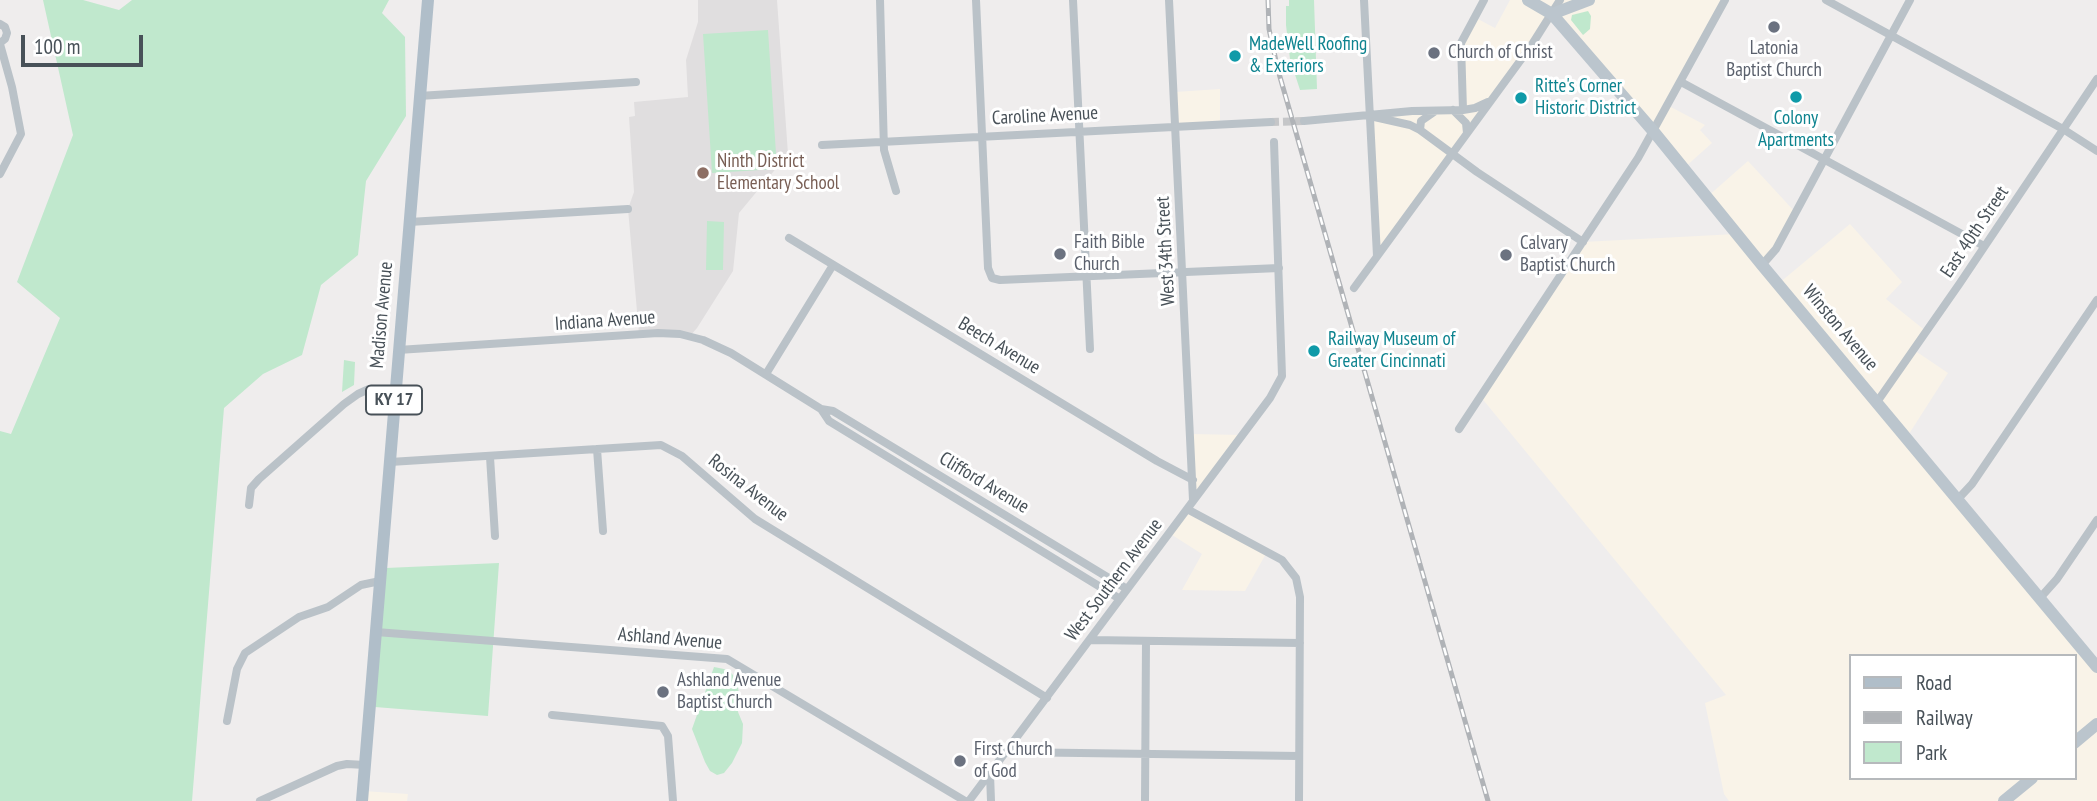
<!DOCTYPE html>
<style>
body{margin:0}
#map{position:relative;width:2097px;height:801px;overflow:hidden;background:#efeded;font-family:"PT Sans Narrow",sans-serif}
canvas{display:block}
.legend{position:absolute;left:1849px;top:654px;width:228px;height:126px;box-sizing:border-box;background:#fff;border:2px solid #b6b9bc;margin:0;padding:9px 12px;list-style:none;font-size:21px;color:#485158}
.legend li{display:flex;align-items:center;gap:14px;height:35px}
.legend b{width:35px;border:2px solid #b6b9bc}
.scale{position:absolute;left:21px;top:35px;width:122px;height:32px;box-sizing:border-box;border:4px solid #485158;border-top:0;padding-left:9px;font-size:21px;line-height:24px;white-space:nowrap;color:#485158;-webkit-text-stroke:5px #fff;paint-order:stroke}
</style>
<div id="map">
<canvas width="2097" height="801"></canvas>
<ul class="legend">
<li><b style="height:9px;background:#b0bec9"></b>Road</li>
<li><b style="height:9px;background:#b0b3b7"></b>Railway</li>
<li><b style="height:19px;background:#c0e8cd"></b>Park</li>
</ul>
<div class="scale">100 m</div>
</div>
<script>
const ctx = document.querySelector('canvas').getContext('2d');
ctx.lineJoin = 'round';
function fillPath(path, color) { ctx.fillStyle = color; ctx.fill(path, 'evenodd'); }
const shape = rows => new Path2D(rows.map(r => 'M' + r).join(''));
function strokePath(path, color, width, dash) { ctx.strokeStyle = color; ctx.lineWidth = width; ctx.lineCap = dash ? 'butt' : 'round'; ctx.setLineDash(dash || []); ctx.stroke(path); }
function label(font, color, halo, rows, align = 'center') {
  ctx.font = font + ' "PT Sans Narrow",sans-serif'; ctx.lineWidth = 6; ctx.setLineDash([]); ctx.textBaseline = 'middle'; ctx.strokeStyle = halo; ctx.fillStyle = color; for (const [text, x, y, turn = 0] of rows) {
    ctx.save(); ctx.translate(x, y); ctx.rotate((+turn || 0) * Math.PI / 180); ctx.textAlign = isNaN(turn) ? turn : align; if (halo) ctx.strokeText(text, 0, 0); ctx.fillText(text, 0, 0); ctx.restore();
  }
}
const commercial = shape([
 [1510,0,1725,0,1669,106,1705,125,1700,130,1712,143,1684,168,1552,14,1377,256,1370,116,1463,110,1461,43,1474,17,1495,28],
 [1220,89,1220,124,1176,126,1175,92],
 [1748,161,1795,212,1762,265,1778,284,1850,224,1902,282,1886,299,1927,332,1914,350,1948,373,1907,437,2097,667,2097,801,1729,801,1724,794,1705,703,1726,695,1480,396,1583,242,1736,234,1707,197],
 [1850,656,2074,656,2074,778,1850,778],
 [1191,434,1242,435,1193,500],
 [1187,509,1267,552,1245,591,1182,590,1202,554,1169,533],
 [363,791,408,794,407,801,362,801]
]);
const education = shape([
 [698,0,777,0,788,154,739,213,733,271,697,328,690,336,639,334,628,209,634,192,629,117,635,116,634,102,688,97,686,60,698,22]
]);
const green = shape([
 [43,0,83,0,119,10,132,0,389,0,382,13,405,37,406,116,366,181,358,255,321,285,302,355,263,374,224,408,192,801,0,801,0,431,11,434,60,318,17,282,73,135],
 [1289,0,1314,0,1317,89,1300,90,1290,59,1286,25,1286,6,1289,6],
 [1588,11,1591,16,1590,29,1583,35,1571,20,1572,15],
 [768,30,777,169,712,173,703,34],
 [707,221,724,222,723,270,706,270],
 [344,360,355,362,354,385,342,392],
 [499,563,488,716,375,707,386,568],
 [714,667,729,670,736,679,739,693,738,712,743,724,742,743,732,763,724,773,717,775,710,771,705,762,692,729]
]);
const streetTunnel = shape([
 [1271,122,1304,121]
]);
const street = shape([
 [880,0,884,150,896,191],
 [976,0,988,268,992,278,1000,280,1279,268],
 [1073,0,1090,349],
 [1169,0,1193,500],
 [1364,0,1377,256],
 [1826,0,2063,129,2097,151],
 [0,24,5,27,7,33,5,39,0,43],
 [0,44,12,87,21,134,0,174],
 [1681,82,1984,246],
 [419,96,636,82],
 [1453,110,1466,123,1467,133],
 [1463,110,1461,43,1484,0],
 [1370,116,1410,125,1420,130,1477,172,1583,242],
 [1304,121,1412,111,1463,110,1475,108,1488,102],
 [1420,130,1421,121,1434,112],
 [822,145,1271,122],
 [409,222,628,209],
 [789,238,1157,461,1193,480],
 [1762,265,1776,249,1910,0],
 [1354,288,1531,46,1560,0],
 [398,350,658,333,680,334,703,340,731,353,821,409,833,411,1127,589],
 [766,374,833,265],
 [1877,402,1960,283,2097,79],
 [821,409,829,421,1120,599],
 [1459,429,1638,158,1725,0],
 [597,449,603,531],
 [490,457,495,536],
 [390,462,661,445,682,456,755,519,1047,698],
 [1958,499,1972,484,2097,300],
 [249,505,251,488,259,479,344,404,358,394,369,389,395,389],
 [1187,509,1282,560,1296,578,1300,597,1299,801],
 [2040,598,2057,579,2097,520],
 [376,632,727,659,965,801],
 [1090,640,1300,643],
 [552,715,662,726,668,736,673,801],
 [227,721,237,669,245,653,299,617,328,607,361,585,380,581],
 [1007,752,1299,756],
 [990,774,991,801],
 [260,801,337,766,347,764,365,765],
 [969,801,1270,398,1282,376,1274,142],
 [1145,801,1146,641]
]);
const secondary = shape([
 [1528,0,1552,14,1654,132,1762,265,2097,667],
 [1552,14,1589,0],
 [2074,743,2097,724],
 [2004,801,2032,778]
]);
const primary = shape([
 [362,801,428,0]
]);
const rail = shape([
 [1268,0,1269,29,1278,70,1488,801]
]);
const markers = [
 [1774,27,7,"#6b7280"],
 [1434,53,7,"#6b7280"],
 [1235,56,7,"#0f9aa8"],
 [1796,97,7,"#0f9aa8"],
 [1521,98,7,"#0f9aa8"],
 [703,173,7,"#8d6e63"],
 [1060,254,7,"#6b7280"],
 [1506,255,7,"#6b7280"],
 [1314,351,7,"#0f9aa8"],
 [663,692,7,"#6b7280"],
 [960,761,7,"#6b7280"]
];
const shields = [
 [394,400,56]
];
const shieldNames = [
 ["KY 17",394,400]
];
const cultureNames = [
 ["MadeWell Roofing",1249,45],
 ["& Exteriors",1249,67],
 ["Ritte's Corner",1535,87],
 ["Historic District",1535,109],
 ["Colony",1796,119,"center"],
 ["Apartments",1796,141,"center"],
 ["Railway Museum of",1328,340],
 ["Greater Cincinnati",1328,362]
];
const worshipNames = [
 ["Latonia",1774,49,"center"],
 ["Baptist Church",1774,71,"center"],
 ["Church of Christ",1448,53],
 ["Faith Bible",1074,243],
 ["Church",1074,265],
 ["Calvary",1520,244],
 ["Baptist Church",1520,266],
 ["Ashland Avenue",677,681],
 ["Baptist Church",677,703],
 ["First Church",974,750],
 ["of God",974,772]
];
const streetNames = [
 ["Caroline Avenue",1045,116,-3],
 ["East 40th Street",1975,232,-56],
 ["West 34th Street",1166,251,-93],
 ["Madison Avenue",382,315,-85],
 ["Indiana Avenue",605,321,-4],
 ["Winston Avenue",1840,328,50],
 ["Beech Avenue",999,346,31],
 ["Clifford Avenue",984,483,31],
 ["Rosina Avenue",748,488,38],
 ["West Southern Avenue",1114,580,-53],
 ["Ashland Avenue",670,639,5]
];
const educationNames = [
 ["Ninth District",717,162],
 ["Elementary School",717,184]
];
fillPath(commercial, '#f9f3e8');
fillPath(education, '#e0dedf');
fillPath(green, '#c0e8cd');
strokePath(streetTunnel, '#c5c6c8', 8, [8, 4]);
strokePath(street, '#bac2c8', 8);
strokePath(secondary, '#bbc5cd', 12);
strokePath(primary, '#b0bec9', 12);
strokePath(rail, '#b0b3b7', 5);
strokePath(rail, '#fff', 2.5, [8]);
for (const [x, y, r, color] of markers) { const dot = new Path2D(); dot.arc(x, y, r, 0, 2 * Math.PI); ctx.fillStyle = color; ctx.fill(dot); strokePath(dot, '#fff', 2.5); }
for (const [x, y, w] of shields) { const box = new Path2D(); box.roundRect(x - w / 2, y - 14.5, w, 29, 5); ctx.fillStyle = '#fff'; ctx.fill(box); strokePath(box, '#485158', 2); }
label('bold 18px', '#485158', null, shieldNames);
label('19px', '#0d838f', '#fff', cultureNames, 'left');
label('19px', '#5b616d', '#fff', worshipNames, 'left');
label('19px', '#485158', '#fff', streetNames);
label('19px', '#785e54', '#fff', educationNames, 'left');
</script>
